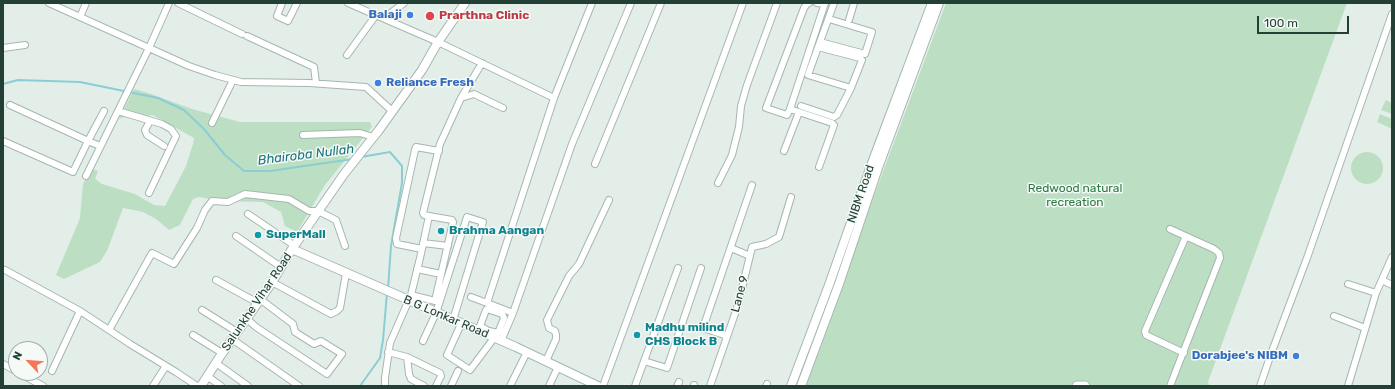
<!DOCTYPE html>
<style>
body{margin:0}
#map{position:relative;width:1395px;height:389px;overflow:hidden;background:#e4eee9;font-family:Rubik,sans-serif}
canvas{display:block}
.frame{position:absolute;inset:0;border:4px solid #224036;pointer-events:none}
.north{position:absolute;left:8px;top:341px;width:40px;height:40px;box-sizing:border-box;background:#f5faf7;border:1px solid #a1b0aa;border-radius:50%;rotate:296deg;font-size:11px;font-weight:700;line-height:16px;text-align:center;color:#224036}
.north::after{content:'';display:block;margin:auto;width:14px;height:18px;background:#f67659;clip-path:polygon(50% 0,100% 100%,50% 72%,0 100%)}
.scale{position:absolute;left:1257px;top:16px;width:92px;height:18px;box-sizing:border-box;border:2px solid #224036;border-top:0;padding-left:5px;font-size:12px;line-height:14px;white-space:nowrap;color:#224036;-webkit-text-stroke:3px #f5faf7;paint-order:stroke}
</style>
<div id="map">
<canvas width="1395" height="389"></canvas>
<div class="frame"></div>
<div class="north">N</div>
<div class="scale">100 m</div>
</div>
<script>
const ctx = document.querySelector('canvas').getContext('2d');
ctx.lineJoin = 'round';
function fillPath(path, color) { ctx.fillStyle = color; ctx.fill(path, 'evenodd'); }
const shape = rows => new Path2D(rows.map(r => 'M' + r).join(''));
function strokePath(path, color, width, dash) { ctx.strokeStyle = color; ctx.lineWidth = width; ctx.lineCap = dash ? 'butt' : 'round'; ctx.setLineDash(dash || []); ctx.stroke(path); }
function label(font, color, halo, rows, align = 'center') {
  ctx.font = font + ' Rubik,sans-serif'; ctx.lineWidth = 3; ctx.setLineDash([]); ctx.textBaseline = 'middle'; ctx.strokeStyle = halo; ctx.fillStyle = color; for (const [text, x, y, turn = 0] of rows) {
    ctx.save(); ctx.translate(x, y); ctx.rotate((+turn || 0) * Math.PI / 180); ctx.textAlign = isNaN(turn) ? turn : align; if (halo) ctx.strokeText(text, 0, 0); ctx.fillText(text, 0, 0); ctx.restore();
  }
}
const green = shape([
 [946,3,1347,3,1208,382,1210,386,803,386],
 [134,89,151,94,192,109,240,122,370,122,372,127,325,185,297,232,285,226,281,212,263,202,222,201,199,197,193,199,180,225,169,230,156,219,143,212,123,208,107,251,100,262,64,279,56,275,80,218,83,184,91,169,98,171,95,179,102,184,135,194,154,205,165,206,186,166,193,144,194,138,153,115,135,117,129,115,119,119],
 [1386,100,1392,103,1392,114,1381,110],
 [1380,114,1392,119,1392,129,1377,122],
 '1351 168a16 16 0 1 1 32 0a16 16 0 1 1-32 0Z'
]);
const stream = shape([
 [3,84,18,80,80,82,158,98,184,110,204,129,225,155,244,171,270,171,353,159],
 [361,157,390,152,402,166,402,183,391,246,388,289],
 [360,386,380,358,383,340,387,293]
]);
const minor = shape([
 [49,3,189,66,215,75,241,82,309,83,366,87,392,111],
 [178,3,242,34],
 [282,3,277,16,288,21,297,3],
 [348,3,438,42,554,98],
 [817,3,825,4],
 [80,17,86,3],
 [384,18,404,3],
 [849,20,854,3],
 [247,36,314,67,316,83],
 [820,42,865,54,872,32,829,19],
 [818,47,860,58,862,60,851,88],
 [3,48,25,45],
 [347,55,376,15],
 [461,98,474,94,503,108],
 [10,105,88,141,104,111],
 [801,106,834,117,837,115,851,88,808,75,834,3],
 [790,109,787,115,766,108,804,8,807,4,809,3],
 [118,111,162,124,171,129,176,136,149,193],
 [150,121,145,130,147,135,164,146],
 [212,123,233,80],
 [303,135,360,133,373,137],
 [3,141,73,172,88,141,100,146],
 [784,151,799,112],
 [595,164,661,3],
 [819,167,834,125,832,123,790,109,825,3],
 [86,176,149,48,169,3],
 [718,183,732,155,739,127,741,106,747,85,777,3],
 [248,214,295,246],
 [236,236,281,267],
 [423,243,448,246],
 [731,248,750,256],
 [422,249,397,244,396,238,415,150,416,147,439,151],
 [417,269,441,274],
 [5,270,80,311],
 [216,280,258,303],
 [1382,280,1392,285],
 [272,282,331,314,337,311,340,308,346,273],
 [1348,284,1376,293],
 [411,295,435,301,453,222,452,220,429,216],
 [471,297,487,303],
 [202,310,237,332],
 [513,313,572,144,631,3],
 [1334,316,1365,328],
 [247,319,256,327,327,374,342,354,321,341,314,344,295,332,293,324,260,299],
 [461,324,447,355,470,370,494,338],
 [487,330,480,326,486,310,487,309,502,314,504,318,498,333,489,331],
 [193,335,222,353],
 [727,336,703,328,752,185],
 [232,339,299,386],
 [423,341,436,313,467,217,483,222,453,320],
 [501,341,513,313,487,303,554,98,592,3],
 [388,352,407,357,440,373,441,376,436,386],
 [1184,353,1146,335,1145,331,1186,236],
 [407,357,409,374,411,379,424,386],
 [546,361,556,339,556,335,555,331,549,328,547,320,569,276,579,264,609,200],
 [644,361,667,368,701,268],
 [216,363,248,386],
 [3,364,16,371],
 [52,371,80,311,109,330],
 [19,373,43,386],
 [207,376,221,386],
 [153,386,166,366],
 [197,386,176,372,130,344,109,330,152,253,174,264,197,228,205,210,212,201,228,202,245,194,289,199,309,211,318,211,336,220,345,246],
 [385,386,385,378,390,343,411,295,420,258,429,216,424,215,423,213,440,144,461,98,482,63],
 [451,386,458,371],
 [510,386,527,352],
 [549,386,558,367],
 [603,386,743,3],
 [635,386,678,268],
 [677,386,679,382],
 [694,386,694,385],
 [710,386,738,305,752,247,766,244,779,237,791,197],
 [766,386,767,384],
 [1170,386,1220,258,1219,253,1214,249,1170,229],
 [1260,386,1271,354,1307,258,1392,14],
 [1348,386,1376,293,1392,257]
]);
const tertiary = shape([
 [292,249,516,347,598,386],
 [201,386,219,358,271,284,292,249,344,174,379,130,422,70,438,42,465,3],
 [791,386,829,285,872,163,932,3],
 [801,386,839,284,879,165,939,3]
]);
const secondary = shape([
 [1077,386,1085,386]
]);
const markers = [
 [410,15,4,"#3f7fe0"],
 [430,16,5,"#e0444e"],
 [378,83,4,"#3f7fe0"],
 [441,231,4,"#0f9aa8"],
 [258,235,4,"#0f9aa8"],
 [637,335,4,"#0f9aa8"],
 [1296,356,4,"#3f7fe0"]
];
const shopNames = [
 ["Balaji",402,15],
 ["Reliance Fresh",386,83,"left"],
 ["Dorabjee's NIBM",1288,356]
];
const healthNames = [
 ["Prarthna Clinic",439,16]
];
const parkNames = [
 ["Redwood natural",1075,189],
 ["recreation",1075,203]
];
const streetNames = [
 ["NIBM Road",861,194,-71],
 ["Lane 9",740,294,-75],
 ["Salunkhe Vihar Road",257,302,-56],
 ["B G Lonkar Road",446,317,23]
];
const cultureNames = [
 ["Brahma Aangan",449,231],
 ["SuperMall",266,235],
 ["Madhu milind",645,328],
 ["CHS Block B",645,342]
];
const waterNames = [
 ["Bhairoba Nullah",306,155,-7]
];
fillPath(green, '#bcdfc3');
strokePath(stream, '#8aced4', 2);
strokePath(minor, '#a6b6b0', 8);
strokePath(tertiary, '#a6b6b0', 10);
strokePath(secondary, '#a2bab0', 11);
strokePath(minor, '#fff', 6);
strokePath(tertiary, '#fff', 8);
strokePath(secondary, '#fff', 9);
for (const [x, y, r, color] of markers) { const dot = new Path2D(); dot.arc(x, y, r, 0, 2 * Math.PI); ctx.fillStyle = color; ctx.fill(dot); strokePath(dot, '#f5faf7', 1.5); }
label('bold 12px', '#366cbe', '#f5faf7', shopNames, 'right');
label('bold 12px', '#be3a42', '#f5faf7', healthNames, 'left');
label('12px', '#2b7944', '#f5faf7', parkNames);
label('12px', '#224036', '#f5faf7', streetNames);
label('bold 12px', '#0d838f', '#f5faf7', cultureNames, 'left');
label('italic 13px', '#1a747f', '#f5faf7', waterNames);
</script>
